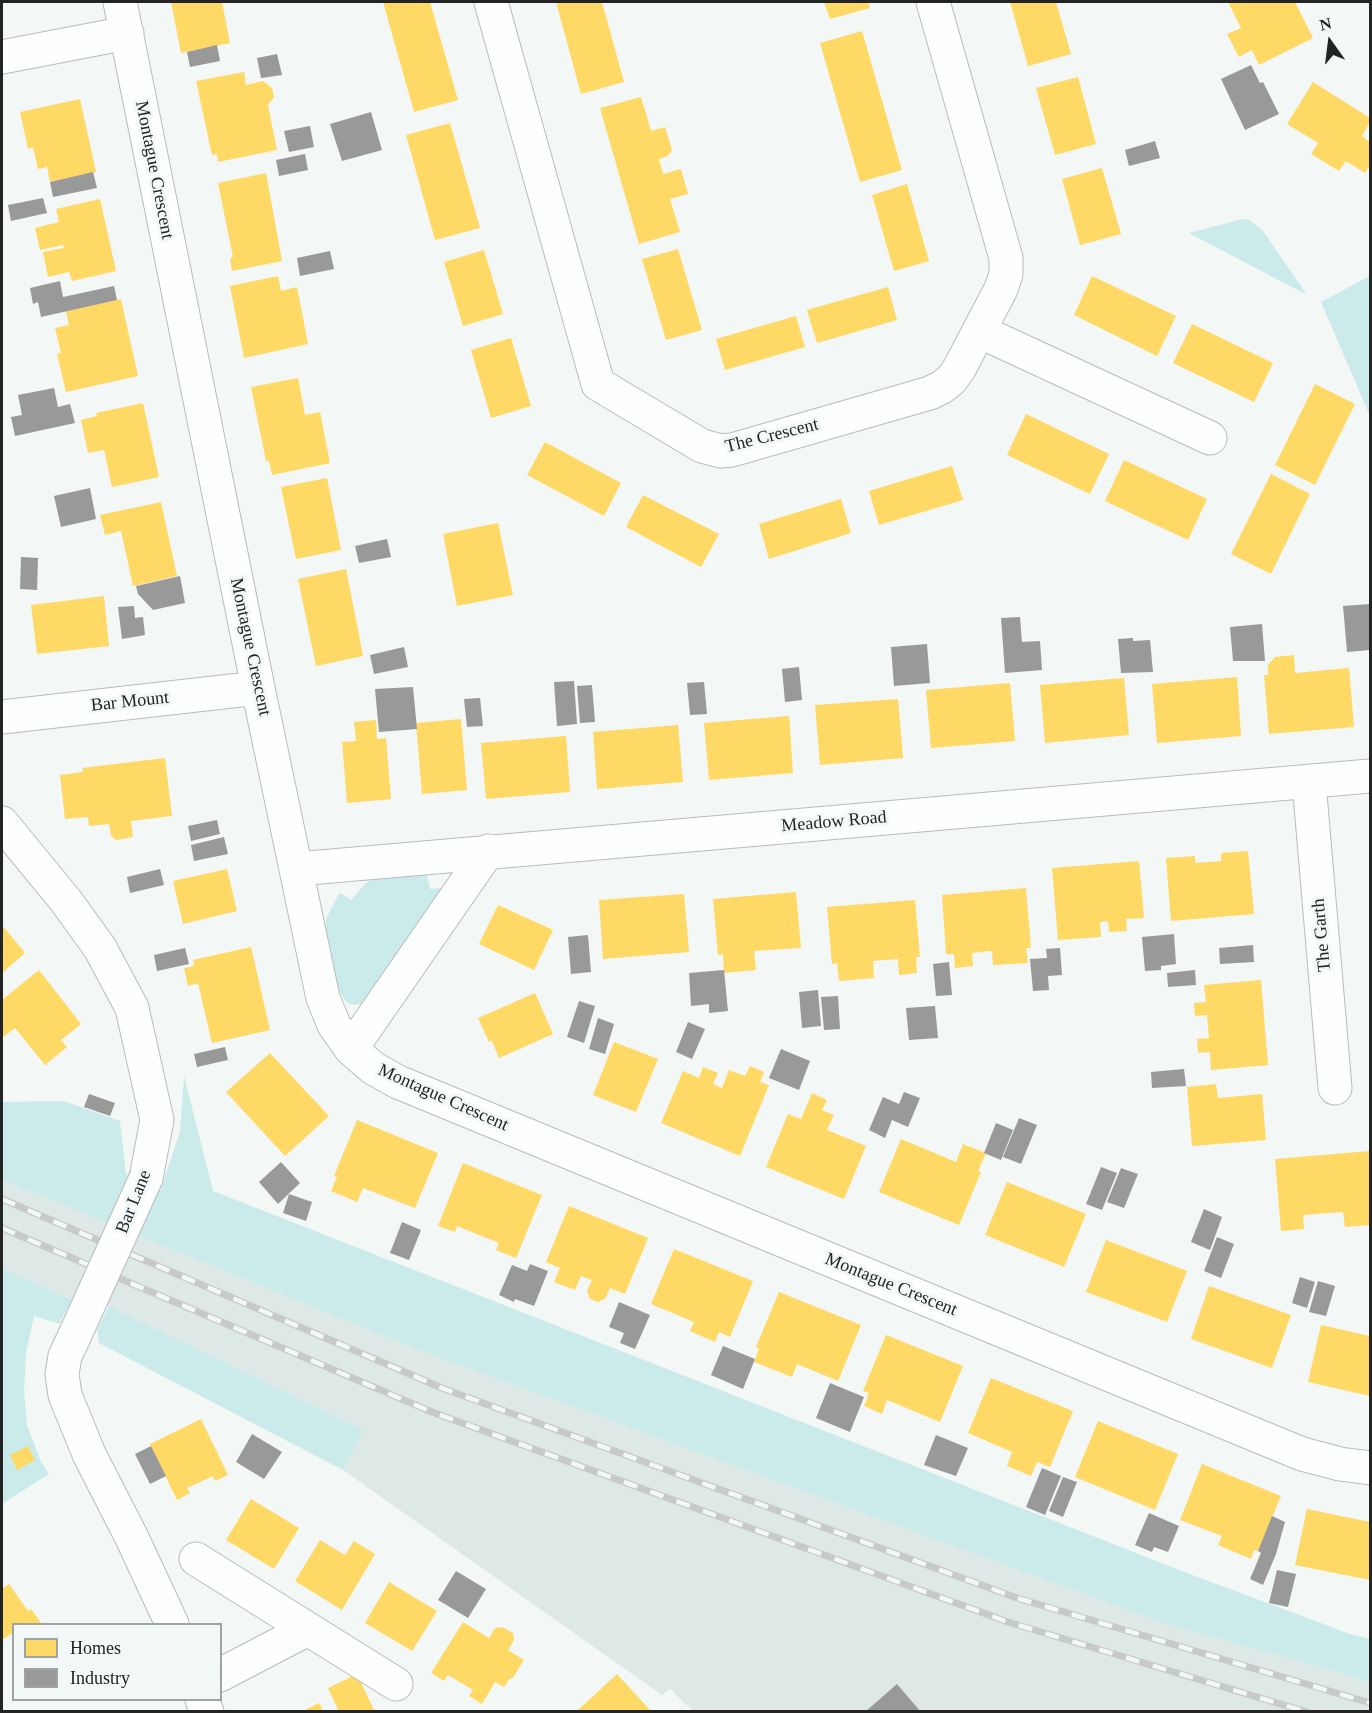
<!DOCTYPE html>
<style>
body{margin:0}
#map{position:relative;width:1372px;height:1713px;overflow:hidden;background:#f3f7f6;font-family:"Times New Roman",serif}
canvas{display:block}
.frame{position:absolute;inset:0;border:3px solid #232525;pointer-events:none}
.legend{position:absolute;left:12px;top:1623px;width:210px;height:78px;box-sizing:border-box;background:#f2f8f7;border:2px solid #9fa4a3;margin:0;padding:8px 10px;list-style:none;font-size:18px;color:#232525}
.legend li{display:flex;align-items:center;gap:12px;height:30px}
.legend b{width:30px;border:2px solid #9fa4a3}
.north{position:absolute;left:1300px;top:12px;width:60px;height:60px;-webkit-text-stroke:4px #f2f8f7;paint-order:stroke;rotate:346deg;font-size:16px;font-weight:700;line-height:24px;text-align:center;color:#232525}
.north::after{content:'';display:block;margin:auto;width:21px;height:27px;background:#232525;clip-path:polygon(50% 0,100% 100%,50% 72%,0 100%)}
</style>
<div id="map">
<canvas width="1372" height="1713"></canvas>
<div class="frame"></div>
<ul class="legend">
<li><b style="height:16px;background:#ffd966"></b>Homes</li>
<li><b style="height:16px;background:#999"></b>Industry</li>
</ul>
<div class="north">N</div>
</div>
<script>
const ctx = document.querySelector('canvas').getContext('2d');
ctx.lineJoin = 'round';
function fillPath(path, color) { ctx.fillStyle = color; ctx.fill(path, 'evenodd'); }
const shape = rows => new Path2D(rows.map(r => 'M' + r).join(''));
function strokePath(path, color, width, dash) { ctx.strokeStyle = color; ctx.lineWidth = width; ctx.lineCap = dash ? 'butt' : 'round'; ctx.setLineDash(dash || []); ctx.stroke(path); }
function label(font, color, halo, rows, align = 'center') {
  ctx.font = font + ' "Times New Roman",serif'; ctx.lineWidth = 6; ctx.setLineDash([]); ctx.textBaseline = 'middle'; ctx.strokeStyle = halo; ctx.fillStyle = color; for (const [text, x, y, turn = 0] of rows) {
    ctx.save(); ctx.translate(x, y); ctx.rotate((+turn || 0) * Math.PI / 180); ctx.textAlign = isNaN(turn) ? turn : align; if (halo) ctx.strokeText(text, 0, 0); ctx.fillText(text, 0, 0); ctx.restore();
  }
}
const built = shape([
 [2,1180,413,1348,1166,1624,1370,1681,1370,1711,693,1711,670,1689,662,1695,343,1470,364,1430,109,1306,72,1300,2,1268]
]);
const green = shape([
 [1243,219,1250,220,1263,231,1307,295,1189,233],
 [1370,276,1370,416,1321,302],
 [426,871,430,889,441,888,440,893,361,1004,354,1005,347,1003,337,987,325,939,326,919,337,897,340,893,351,900,365,884,378,874],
 [184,1076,213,1191,1187,1573,1350,1634,1370,1639,1370,1681,1166,1624,413,1348,2,1180,2,1102,64,1101,120,1121,126,1174,160,1191,180,1132],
 [2,1268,72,1300,59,1324,34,1316,26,1353,24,1391,27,1425,41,1462,49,1474,2,1504],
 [109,1306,364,1430,343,1470,99,1343,97,1330]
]);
const homes = shape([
 [171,2,222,2,230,43,181,53],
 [383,2,430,2,458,100,414,112],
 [556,2,602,2,624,82,581,94],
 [824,2,868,2,870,8,830,19],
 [1010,2,1056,2,1071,54,1028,66],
 [1228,2,1295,2,1313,38,1259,65,1252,50,1239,57,1227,34,1241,28],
 [862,31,902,170,860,182,820,43],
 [244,72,246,85,263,81,272,88,274,97,268,105,277,150,218,162,217,154,212,155,196,81],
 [1078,77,1096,144,1055,155,1036,88],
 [1313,82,1370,118,1370,122,1362,136,1370,142,1370,165,1365,173,1346,161,1339,171,1311,154,1318,143,1287,124],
 [641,97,651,131,665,127,672,150,668,156,659,159,663,174,681,169,688,194,670,199,680,232,639,244,600,108],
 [80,99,96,172,50,182,47,167,38,169,33,147,28,149,20,112],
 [450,123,480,228,435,240,406,135],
 [1102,168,1121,234,1080,245,1062,179],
 [266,173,282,261,232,271,230,258,233,257,218,183],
 [907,184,929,261,894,271,872,195],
 [100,199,116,271,72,281,69,272,48,277,43,252,64,248,63,245,40,250,35,228,59,222,56,209],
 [678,249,702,330,666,340,642,259],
 [484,250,503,314,463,326,444,262],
 [278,276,281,291,297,287,308,344,244,358,230,286],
 [1092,276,1176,316,1157,356,1074,315],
 [888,287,897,320,817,343,807,310],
 [121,299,138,376,66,392,57,354,61,353,55,328,69,325,66,311],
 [796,316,805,347,725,370,716,339],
 [1192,324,1273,363,1254,402,1173,363],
 [511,338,531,406,491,418,471,350],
 [298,378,305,415,320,412,330,463,272,475,269,461,266,461,251,387],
 [1315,384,1355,404,1315,485,1275,465],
 [143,403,159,477,112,487,104,450,88,453,81,420,97,416,96,413],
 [1026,414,1109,454,1090,494,1007,455],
 [545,442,621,483,604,516,527,475],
 [1124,460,1207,499,1188,540,1105,501],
 [952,466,963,500,879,525,869,491],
 [1271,474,1310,494,1271,574,1231,554],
 [327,478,341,550,296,559,281,487],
 [643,495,719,534,701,567,626,527],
 [841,499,851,533,769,559,759,524],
 [161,502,177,576,133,586,121,531,105,535,100,515],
 [498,523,513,595,457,606,443,534],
 [346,569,363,656,316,666,298,579],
 [104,596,109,646,37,654,31,605],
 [1294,655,1295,673,1349,668,1354,727,1269,734,1264,675,1268,675,1268,665,1275,657],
 [1237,677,1241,736,1157,743,1152,684],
 [1124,678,1129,735,1045,743,1040,685],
 [1010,683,1015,741,931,748,926,690],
 [898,699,903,758,820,765,815,705],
 [789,716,793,773,709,780,704,723],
 [461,719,467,790,422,794,416,723],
 [376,720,377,739,386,738,391,799,347,803,342,742,356,741,354,722],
 [678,725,683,782,597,789,593,732],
 [566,736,570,792,486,799,481,743],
 [165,758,172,816,131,821,133,837,116,840,111,835,109,824,89,826,88,817,65,819,60,775,83,772,82,768],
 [1248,851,1254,914,1171,921,1166,858,1195,856,1195,863,1221,861,1221,853],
 [1139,861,1144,918,1126,919,1127,931,1109,932,1108,921,1100,922,1101,937,1058,940,1052,868],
 [227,869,237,911,183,924,173,881],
 [1026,888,1031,948,1026,948,1028,963,993,965,992,951,988,951,972,953,973,966,955,968,954,954,946,954,942,895],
 [796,892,801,948,754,951,756,970,724,973,723,954,718,955,713,899],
 [684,894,689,952,603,959,599,900],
 [915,900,920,957,916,957,917,973,899,975,898,959,873,961,874,978,839,981,837,963,832,964,827,907],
 [498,905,553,930,534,970,479,944],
 [2,925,25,953,2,973],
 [251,947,270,1030,212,1043,198,983,188,986,184,968,194,966,193,960],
 [39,970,81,1024,61,1040,67,1047,45,1065,15,1028,2,1038,2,1000],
 [1261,980,1268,1065,1211,1070,1210,1052,1198,1053,1197,1039,1209,1038,1207,1015,1195,1016,1194,1003,1206,1002,1204,985],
 [535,993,553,1034,499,1058,492,1041,489,1042,478,1018],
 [614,1042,658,1059,636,1112,593,1095],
 [270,1053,329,1116,285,1156,226,1092],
 [750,1066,764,1072,760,1082,769,1085,740,1156,661,1123,683,1071,699,1078,703,1067,718,1073,713,1084,722,1088,729,1070,745,1076],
 [1216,1084,1218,1098,1262,1094,1266,1140,1192,1146,1187,1087],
 [812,1093,827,1100,822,1110,834,1115,827,1130,866,1146,844,1199,766,1167,788,1114,801,1119],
 [357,1120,438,1153,415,1208,363,1188,357,1202,331,1191,337,1177,334,1176],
 [901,1139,956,1162,963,1144,986,1153,978,1171,981,1172,959,1225,879,1192],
 [1370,1151,1370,1225,1345,1227,1343,1212,1303,1215,1304,1229,1281,1231,1275,1159],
 [463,1163,542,1195,516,1258,496,1250,499,1243,457,1226,455,1232,438,1226],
 [1007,1182,1086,1214,1064,1267,985,1235],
 [569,1206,648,1238,625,1294,610,1288,605,1299,598,1302,590,1299,587,1291,592,1280,581,1276,575,1290,554,1282,560,1268,546,1262],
 [1106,1240,1187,1271,1167,1322,1086,1292],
 [674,1249,753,1281,730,1337,719,1332,715,1342,690,1331,694,1322,651,1304],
 [1209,1286,1291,1315,1272,1368,1191,1339],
 [779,1292,861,1325,838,1381,797,1364,792,1377,754,1362,759,1349,756,1347],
 [1321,1325,1370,1336,1370,1396,1308,1382],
 [886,1335,963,1366,940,1422,887,1400,882,1414,864,1406,869,1393,863,1391],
 [991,1378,1073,1411,1050,1467,1037,1462,1031,1476,1007,1466,1012,1452,968,1433],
 [201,1419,228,1475,215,1481,213,1476,187,1488,190,1493,177,1500,150,1444],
 [1098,1421,1178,1454,1155,1510,1075,1477],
 [28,1446,35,1460,17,1470,10,1455],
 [1202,1464,1281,1496,1258,1551,1254,1550,1251,1559,1218,1545,1222,1536,1180,1520],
 [251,1499,299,1528,274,1569,226,1540],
 [1307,1509,1370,1522,1370,1580,1295,1565],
 [320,1540,345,1555,354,1541,375,1554,342,1610,295,1581],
 [389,1582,437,1611,412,1651,365,1623],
 [9,1584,28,1611,31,1609,42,1624,14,1624,14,1632,2,1640,2,1589],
 [463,1622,489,1638,495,1628,502,1627,513,1633,514,1640,508,1650,524,1660,512,1679,510,1678,504,1687,495,1682,482,1704,469,1696,473,1690,448,1675,444,1681,431,1673],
 [357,1674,375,1712,339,1712,328,1688],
 [617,1674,650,1710,648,1712,576,1712],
 [319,1703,324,1712,301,1712]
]);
const industry = shape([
 [217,45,220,61,190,67,187,52],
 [277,54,282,75,261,78,257,58],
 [1251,65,1260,83,1263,82,1279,114,1245,130,1221,79],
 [371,112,382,150,342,161,330,124],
 [310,126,314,147,289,152,284,131],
 [1155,141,1160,158,1129,166,1125,150],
 [305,154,308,170,279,176,276,160],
 [93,172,97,188,53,197,50,182],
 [43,198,47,213,11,221,8,205],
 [330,251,334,269,300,276,297,258],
 [60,281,63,297,114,286,117,300,41,317,38,302,33,304,30,288],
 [54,388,58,407,70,404,75,423,15,436,11,417,22,415,18,395],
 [90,488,96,519,61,527,54,496],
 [387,539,391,557,359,563,355,546],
 [21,557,38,558,37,590,20,589],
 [180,576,185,603,153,610,138,594,136,586],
 [1370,604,1370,650,1347,652,1343,606],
 [134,606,135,618,143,617,145,635,122,639,118,607],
 [1020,617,1022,642,1040,641,1042,670,1005,673,1001,618],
 [1262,624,1265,661,1233,661,1230,627],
 [1133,638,1133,641,1150,640,1153,672,1121,673,1118,639],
 [927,644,930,683,894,686,891,647],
 [404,647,408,667,374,674,370,655],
 [799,667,802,700,785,702,782,669],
 [574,681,577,724,557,726,554,682],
 [704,682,707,714,690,715,687,683],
 [592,685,595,722,580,723,577,686],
 [413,687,417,729,379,732,375,689],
 [480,698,483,726,467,727,464,699],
 [217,820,220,834,191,841,188,826],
 [224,837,228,854,194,861,191,845],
 [160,869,164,885,130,893,127,877],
 [1174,934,1176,964,1161,966,1161,970,1145,971,1142,937],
 [588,935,591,972,571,974,568,937],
 [1253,945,1254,962,1220,964,1219,948],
 [185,948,189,964,157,971,154,955],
 [1060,948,1062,975,1048,976,1049,990,1033,991,1030,959,1047,958,1046,949],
 [949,962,952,995,936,996,933,964],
 [724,970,728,1011,709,1013,709,1004,691,1006,689,973],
 [1195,970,1196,985,1168,987,1167,973],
 [818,990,821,1026,802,1028,799,992],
 [838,996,840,1029,824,1030,821,997],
 [579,1001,595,1006,584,1043,567,1037],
 [935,1006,938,1038,909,1040,906,1008],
 [598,1018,614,1024,605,1054,589,1049],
 [688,1022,705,1029,692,1059,676,1052],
 [225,1047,228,1060,197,1067,194,1054],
 [781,1049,810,1061,799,1090,769,1078],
 [1184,1069,1186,1086,1152,1088,1151,1072],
 [904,1092,920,1098,908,1127,892,1120,885,1138,869,1130,883,1097,899,1104],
 [89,1094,115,1103,110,1116,84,1107],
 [1019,1118,1037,1125,1021,1164,1003,1157],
 [996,1123,1013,1130,1001,1160,984,1153],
 [281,1162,300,1183,278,1204,259,1182],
 [1101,1167,1117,1173,1102,1210,1086,1204],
 [1121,1168,1138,1174,1124,1208,1107,1202],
 [289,1194,312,1202,306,1221,283,1213],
 [1204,1209,1222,1217,1210,1250,1191,1242],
 [402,1222,421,1230,409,1260,390,1253],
 [1217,1237,1234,1244,1221,1278,1204,1271],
 [530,1264,548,1271,534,1306,515,1299,514,1302,499,1295,512,1265,527,1271],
 [1300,1277,1315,1282,1307,1308,1292,1303],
 [1318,1281,1335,1286,1326,1316,1309,1312],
 [619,1302,650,1315,635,1349,620,1343,624,1333,609,1327],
 [723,1346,755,1359,743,1389,711,1375],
 [830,1383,864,1397,850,1432,816,1418],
 [252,1434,282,1452,264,1479,236,1462],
 [936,1435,968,1448,956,1476,924,1465],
 [151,1446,166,1476,150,1484,135,1454],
 [1042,1468,1061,1476,1045,1515,1026,1507],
 [1063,1477,1077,1482,1063,1517,1049,1511],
 [1149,1513,1179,1526,1168,1552,1154,1547,1152,1552,1135,1545],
 [1272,1516,1285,1522,1276,1554,1263,1585,1250,1579,1261,1553,1258,1551],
 [1277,1570,1296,1574,1288,1607,1269,1603],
 [456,1571,486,1589,468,1618,438,1600],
 [897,1684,921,1712,865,1712]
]);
const minor = shape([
 [120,2,258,688,323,998,334,1025,351,1049,373,1068,398,1082,1302,1454,1340,1464,1370,1468],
 [491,2,598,384,702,446,721,451,732,450,930,393,942,387,951,380,959,369,1001,289,1006,274,1006,258,933,2],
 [2,57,127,33],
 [979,331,1210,438],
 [2,717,258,688],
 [1309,782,1335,1088],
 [297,869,1370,776],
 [351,1049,488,851],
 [196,1559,396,1684],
 [220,1675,308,1629]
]);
const tertiary = shape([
 [2,823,66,901,100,948,132,1008,157,1120,146,1178],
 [74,1337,65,1356,62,1374,65,1395,89,1454,132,1538,172,1624],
 [202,1700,207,1712]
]);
const rail = shape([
 [2,1199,442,1388,1017,1598,1370,1703],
 [2,1228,432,1412,1008,1622,1307,1712]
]);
const tertiaryBridge = shape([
 [74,1337,146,1178]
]);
const streetNames = [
 ["Montague Crescent",154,170,79],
 ["The Crescent",772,436,-14],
 ["Montague Crescent",250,647,78],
 ["Bar Mount",130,702,-6],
 ["Meadow Road",834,822,-5],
 ["The Garth",1322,935,-95],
 ["Montague Crescent",443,1098,24],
 ["Bar Lane",134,1202,-68],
 ["Montague Crescent",891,1285,22]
];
fillPath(built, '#dee8e7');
fillPath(green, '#caebe9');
fillPath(homes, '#ffd966');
fillPath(industry, '#999');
strokePath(minor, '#b9bcbb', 35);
strokePath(tertiary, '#b9bcbb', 35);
strokePath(minor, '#fdfefe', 33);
strokePath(tertiary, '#fdfefe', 33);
strokePath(rail, '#c8c9c9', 7);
strokePath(rail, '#f2f8f7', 4.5, [14]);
strokePath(tertiaryBridge, '#b9bcbb', 35, []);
strokePath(tertiaryBridge, '#fdfefe', 33);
label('18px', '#232525', '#f2f8f7', streetNames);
</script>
